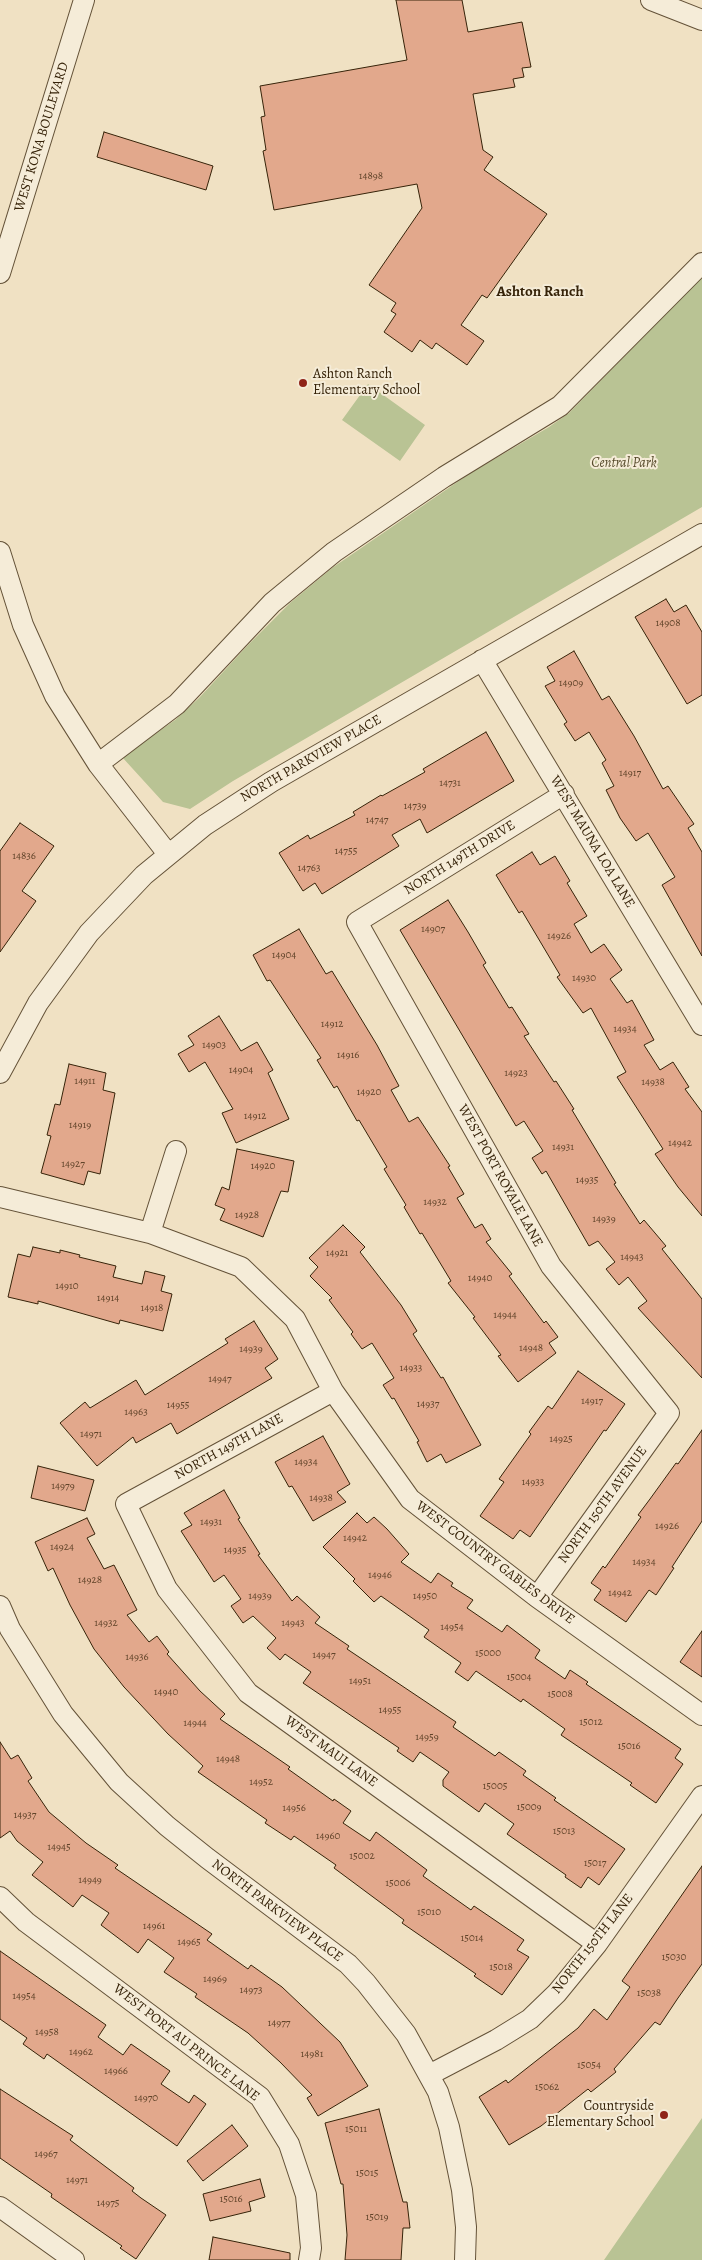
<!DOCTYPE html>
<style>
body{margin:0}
canvas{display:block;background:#f0e1c3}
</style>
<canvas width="702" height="2260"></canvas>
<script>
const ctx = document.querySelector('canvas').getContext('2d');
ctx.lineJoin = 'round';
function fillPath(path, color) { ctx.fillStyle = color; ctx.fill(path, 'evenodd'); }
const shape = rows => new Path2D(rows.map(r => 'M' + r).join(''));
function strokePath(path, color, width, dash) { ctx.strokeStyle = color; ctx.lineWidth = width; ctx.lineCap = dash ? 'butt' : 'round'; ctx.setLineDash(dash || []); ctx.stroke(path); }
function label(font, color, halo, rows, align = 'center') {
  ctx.font = font + ' Alegreya,serif'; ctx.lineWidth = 4; ctx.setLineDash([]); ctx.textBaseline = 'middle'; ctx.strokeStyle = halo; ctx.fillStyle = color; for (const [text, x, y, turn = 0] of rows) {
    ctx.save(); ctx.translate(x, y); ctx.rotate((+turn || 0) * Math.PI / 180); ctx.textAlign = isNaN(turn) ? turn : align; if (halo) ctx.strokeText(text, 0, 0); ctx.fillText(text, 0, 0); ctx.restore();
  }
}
const green = shape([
 [702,277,702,507,233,781,190,809,163,802,122,757,175,720,199,698,247,646,290,603,332,568,469,474,549,427,569,413],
 [368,384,425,425,400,461,342,420],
 [702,2118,702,2260,604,2260]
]);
const building = shape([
 [396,0,462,0,468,32,522,22,531,67,522,68,524,77,513,79,515,87,473,94,483,150,493,157,484,170,547,214,487,298,482,295,461,325,484,341,467,365,436,343,432,349,420,340,412,352,384,332,396,314,391,311,396,303,369,285,422,208,417,184,274,210,263,151,266,150,261,117,265,116,260,86,407,60,396,0],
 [104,132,213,166,206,190,97,157,104,132],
 [666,599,674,612,686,605,702,632,702,695,687,704,635,617,666,599],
 [574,651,602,700,609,696,634,736,663,789,668,786,694,824,688,828,702,852,702,956,662,885,675,877,648,833,636,841,620,818,606,790,614,786,602,763,606,760,589,732,575,741,564,724,567,722,545,686,555,681,547,667,574,651],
 [486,732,514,781,427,833,420,819,392,835,399,846,322,894,315,883,303,891,279,853,308,835,310,839,355,815,353,812,381,795,382,796,425,772,423,769,486,732],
 [20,823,54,846,22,891,36,901,0,952,0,851,20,823],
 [532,852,540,865,555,856,570,881,567,883,587,916,574,924,591,953,604,944,622,970,610,979,627,1003,632,1000,654,1040,644,1045,660,1070,673,1062,689,1087,685,1089,702,1112,702,1216,678,1187,655,1154,663,1149,617,1077,626,1072,591,1008,583,1013,557,977,560,975,522,911,519,913,496,875,532,852],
 [448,900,468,932,486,963,483,965,509,1008,512,1007,529,1034,524,1036,554,1082,556,1081,574,1109,572,1110,616,1183,614,1184,640,1224,644,1220,666,1246,662,1249,702,1299,702,1378,638,1308,647,1301,628,1277,619,1285,606,1269,615,1262,598,1241,589,1246,546,1171,542,1174,532,1158,543,1151,524,1121,516,1126,400,930,448,900],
 [299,929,326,974,332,971,377,1045,399,1086,391,1090,409,1122,418,1117,450,1166,448,1167,464,1194,457,1198,475,1228,482,1224,491,1239,486,1242,512,1274,509,1276,544,1323,546,1321,558,1337,549,1343,556,1353,518,1382,498,1356,501,1355,473,1318,475,1317,448,1283,451,1281,422,1233,420,1234,404,1207,406,1205,384,1169,387,1167,359,1120,357,1121,337,1086,334,1088,317,1060,321,1058,270,980,267,981,253,955,299,929],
 [219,1016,241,1051,257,1042,273,1070,268,1073,289,1119,236,1143,222,1113,233,1109,205,1062,189,1072,178,1054,194,1045,188,1036,219,1016],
 [69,1064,106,1073,103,1090,115,1093,100,1174,88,1171,84,1185,41,1173,51,1136,47,1135,55,1104,60,1105,69,1064],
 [237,1149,294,1161,288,1192,281,1191,263,1237,220,1220,225,1209,215,1205,222,1187,229,1190,237,1149],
 [343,1225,365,1247,360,1252,401,1305,417,1331,413,1334,441,1378,443,1377,481,1445,446,1463,441,1454,427,1462,417,1442,419,1441,394,1398,392,1399,383,1385,394,1378,372,1343,362,1349,351,1334,353,1332,329,1300,332,1298,310,1276,318,1267,309,1258,343,1225],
 [33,1247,60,1253,60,1250,80,1255,79,1257,116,1266,113,1277,142,1284,145,1271,165,1276,161,1291,172,1294,163,1331,120,1320,119,1324,38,1301,38,1304,8,1297,18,1254,30,1257,33,1247],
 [254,1321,278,1359,265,1368,272,1378,177,1434,171,1423,136,1443,133,1437,97,1466,60,1423,85,1402,90,1408,136,1380,145,1395,228,1343,225,1339,254,1321],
 [578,1371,625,1404,606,1431,604,1430,530,1537,520,1530,513,1539,480,1516,504,1482,499,1479,531,1434,529,1432,548,1406,552,1409,578,1371],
 [702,1430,702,1521,672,1567,674,1568,656,1595,649,1590,626,1622,594,1600,601,1590,591,1583,603,1566,605,1568,641,1517,638,1515,650,1499,676,1463,678,1464,702,1430],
 [323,1436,350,1484,337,1492,346,1502,313,1521,292,1486,289,1487,275,1462,323,1436],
 [38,1466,94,1480,85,1511,31,1498,38,1466],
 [224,1490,240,1518,238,1519,260,1554,258,1555,292,1601,297,1596,320,1617,315,1623,349,1646,347,1649,456,1722,453,1727,495,1756,499,1752,526,1771,523,1775,556,1798,554,1800,625,1849,599,1885,588,1877,581,1888,565,1877,566,1875,507,1834,514,1824,485,1803,479,1812,443,1786,443,1780,449,1772,420,1752,413,1762,397,1751,399,1748,303,1683,311,1672,285,1654,280,1660,267,1648,276,1638,253,1616,243,1623,231,1606,241,1599,224,1575,214,1582,181,1531,192,1525,184,1513,224,1490],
 [357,1513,367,1523,374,1517,387,1529,409,1554,401,1562,431,1583,438,1573,453,1583,451,1586,473,1600,467,1608,502,1632,507,1625,540,1650,535,1658,565,1679,570,1670,588,1682,586,1684,681,1749,675,1758,683,1764,656,1803,630,1785,632,1783,561,1735,565,1729,523,1699,521,1702,476,1671,468,1681,455,1672,461,1663,424,1637,429,1630,381,1596,374,1602,353,1581,355,1579,323,1547,357,1513],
 [87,1518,95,1534,87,1538,104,1569,114,1565,137,1610,127,1615,149,1642,157,1636,169,1652,167,1654,200,1691,225,1714,220,1719,290,1767,288,1769,333,1801,334,1799,351,1811,343,1823,370,1841,376,1832,427,1870,423,1876,471,1910,474,1906,524,1940,517,1950,529,1957,502,1995,474,1976,476,1974,402,1923,404,1920,334,1868,336,1865,294,1836,291,1840,265,1823,267,1820,198,1772,203,1766,168,1734,124,1687,94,1649,70,1605,53,1568,48,1571,35,1542,87,1518],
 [702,1631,702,1677,680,1662,702,1631],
 [0,1742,11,1759,18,1755,32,1778,28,1781,49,1812,86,1843,118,1865,115,1868,212,1934,207,1940,248,1969,251,1965,282,1987,340,2042,368,2086,318,2116,307,2098,312,2095,280,2062,248,2033,195,1997,197,1994,164,1972,174,1958,148,1939,138,1953,101,1925,109,1913,82,1895,73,1907,32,1875,43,1862,17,1841,10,1831,0,1838,0,1742],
 [702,1866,702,1964,678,1998,660,2025,655,2022,614,2069,616,2072,591,2092,588,2089,541,2126,509,2145,479,2097,506,2080,508,2083,578,2028,594,2009,607,2020,630,1987,622,1981,702,1866],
 [0,1951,106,2025,98,2037,123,2055,131,2044,170,2071,161,2084,189,2103,194,2095,206,2104,177,2146,47,2054,44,2059,23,2044,27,2038,0,2019,0,1951],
 [0,2089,73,2136,70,2140,134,2188,132,2191,141,2198,166,2215,136,2259,120,2248,122,2246,51,2197,52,2194,0,2158,0,2089],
 [379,2109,403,2202,407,2202,410,2228,403,2228,401,2260,345,2260,347,2235,343,2184,341,2184,325,2123,379,2109],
 [232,2125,248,2146,203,2181,187,2161,232,2125],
 [260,2179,265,2197,249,2202,251,2211,210,2221,203,2194,260,2179],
 [213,2237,290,2253,290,2260,209,2260,213,2237]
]);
const minor = shape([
 [651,0,702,20],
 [0,273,84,0],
 [0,552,23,625,55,696,98,764,168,854],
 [482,660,702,1025],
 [98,764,177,704,272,603,334,552,444,477,560,406,702,263],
 [0,1073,38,1003,89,933,144,875,205,825,271,782,702,534],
 [0,1197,150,1233,241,1267,295,1319,333,1391,410,1499,537,1597,702,1715],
 [150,1233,176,1151],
 [333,1391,126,1504,167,1589,248,1693,597,1944],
 [537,1597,669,1413,551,1266,357,922,564,794],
 [0,1606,10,1629,63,1714,119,1782,167,1826,207,1858,348,1964,366,1983,406,2034,438,2092,449,2127,462,2190,466,2227,465,2260],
 [0,1897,26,1922,260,2097,289,2144,306,2195,311,2248,309,2260],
 [429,2075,496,2040,530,2019,557,1993,597,1944,702,1796],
 [0,2207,74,2260]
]);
const markers = [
 [303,383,5,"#8f2418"],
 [664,2115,5,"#8f2418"]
];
const numberNames = [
 ["14898",371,176],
 ["14908",668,623],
 ["14909",571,683],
 ["14917",630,773],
 ["14731",450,783],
 ["14739",415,806],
 ["14747",377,820],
 ["14755",346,851],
 ["14836",24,856],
 ["14763",309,868],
 ["14907",433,929],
 ["14926",559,936],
 ["14904",284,955],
 ["14930",584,978],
 ["14912",332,1024],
 ["14934",625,1029],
 ["14903",214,1045],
 ["14916",348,1055],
 ["14904",241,1070],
 ["14923",516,1073],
 ["14911",85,1081],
 ["14938",653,1082],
 ["14920",369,1092],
 ["14912",255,1116],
 ["14919",80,1125],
 ["14942",680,1143],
 ["14931",563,1147],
 ["14927",73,1164],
 ["14920",263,1166],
 ["14935",587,1180],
 ["14932",435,1202],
 ["14928",247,1215],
 ["14939",604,1219],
 ["14921",337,1253],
 ["14943",632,1257],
 ["14940",480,1278],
 ["14910",67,1286],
 ["14914",108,1298],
 ["14918",152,1308],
 ["14944",505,1315],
 ["14948",531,1348],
 ["14939",251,1349],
 ["14933",411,1368],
 ["14947",220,1379],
 ["14917",592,1401],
 ["14937",428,1404],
 ["14955",178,1405],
 ["14963",136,1412],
 ["14971",91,1434],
 ["14925",561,1439],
 ["14934",306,1462],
 ["14933",533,1482],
 ["14979",63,1486],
 ["14938",321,1498],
 ["14931",211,1522],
 ["14926",667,1526],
 ["14942",355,1538],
 ["14924",62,1547],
 ["14935",235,1550],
 ["14934",644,1562],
 ["14946",380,1575],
 ["14928",90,1580],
 ["14942",620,1593],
 ["14939",260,1596],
 ["14950",425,1596],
 ["14932",106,1623],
 ["14943",293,1623],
 ["14954",452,1627],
 ["15000",488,1653],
 ["14947",324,1655],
 ["14936",137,1657],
 ["15004",519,1677],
 ["14951",360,1681],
 ["14940",166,1692],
 ["15008",560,1694],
 ["14955",390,1710],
 ["15012",591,1722],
 ["14944",195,1723],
 ["14959",427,1737],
 ["15016",629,1746],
 ["14948",228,1759],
 ["14952",261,1782],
 ["15005",495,1786],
 ["15009",529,1807],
 ["14956",294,1808],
 ["14937",25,1815],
 ["15013",564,1831],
 ["14960",328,1836],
 ["14945",59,1847],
 ["15002",362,1856],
 ["15017",595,1863],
 ["14949",90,1880],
 ["15006",398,1883],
 ["15010",429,1912],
 ["14961",154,1926],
 ["15014",472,1938],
 ["14965",189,1942],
 ["15030",674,1957],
 ["15018",501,1967],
 ["14969",215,1979],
 ["14973",251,1990],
 ["15038",649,1993],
 ["14954",24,1996],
 ["14977",279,2023],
 ["14958",47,2032],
 ["14962",81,2052],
 ["14981",312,2054],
 ["15054",589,2065],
 ["14966",116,2071],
 ["15062",547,2087],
 ["14970",146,2098],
 ["15011",356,2129],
 ["14967",46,2154],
 ["15015",367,2173],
 ["14971",77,2180],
 ["15016",231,2199],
 ["14975",108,2203],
 ["15019",377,2217]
];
const streetNames = [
 ["WEST KONA BOULEVARD",42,137,-73],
 ["NORTH PARKVIEW PLACE",311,759,-30],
 ["WEST MAUNA LOA LANE",592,842,59],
 ["NORTH 149TH DRIVE",460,858,-32],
 ["WEST PORT ROYALE LANE",500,1176,61],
 ["NORTH 149TH LANE",229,1447,-29],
 ["NORTH 150TH AVENUE",603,1505,-54],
 ["WEST COUNTRY GABLES DRIVE",495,1563,37],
 ["WEST MAUI LANE",331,1752,36],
 ["NORTH PARKVIEW PLACE",277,1911,37],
 ["NORTH 150TH LANE",593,1944,-52],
 ["WEST PORT AU PRINCE LANE",186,2043,38]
];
const poiNames = [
 ["Ashton Ranch",313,375],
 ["Elementary School",313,391],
 ["Countryside",654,2107,"right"],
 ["Elementary School",654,2123,"right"]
];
const parkNames = [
 ["Central Park",624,464]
];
const neighbourhoodNames = [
 ["Ashton Ranch",540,292]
];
fillPath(green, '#b9c394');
fillPath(building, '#e2a88c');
strokePath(building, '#362309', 1);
strokePath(minor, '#645238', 22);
strokePath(minor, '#f5ecd8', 20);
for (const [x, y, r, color] of markers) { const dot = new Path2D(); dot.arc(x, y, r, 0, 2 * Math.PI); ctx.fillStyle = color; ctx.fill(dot); strokePath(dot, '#f5ecd8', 2); }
label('11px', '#61442a', null, numberNames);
label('14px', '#362309', '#f5ecd8', streetNames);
label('14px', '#362309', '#f5ecd8', poiNames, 'left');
label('italic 14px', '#574b2c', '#f5ecd8', parkNames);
label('bold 15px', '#362309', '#f5ecd8', neighbourhoodNames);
</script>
